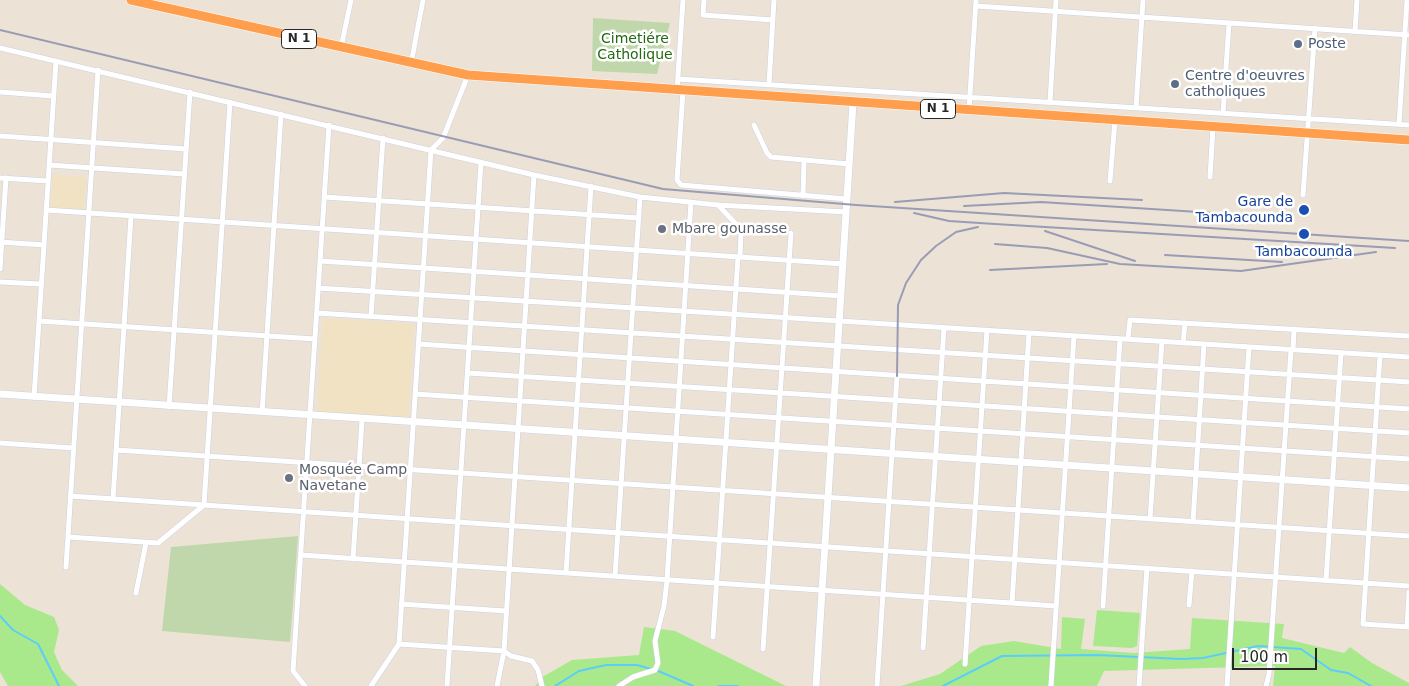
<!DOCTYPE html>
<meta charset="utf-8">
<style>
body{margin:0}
#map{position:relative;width:1409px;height:686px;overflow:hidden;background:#ece3d6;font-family:"DejaVu Sans",sans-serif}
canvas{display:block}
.scale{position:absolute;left:1232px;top:648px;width:85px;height:22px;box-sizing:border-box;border:2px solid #272727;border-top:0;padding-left:6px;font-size:15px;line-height:18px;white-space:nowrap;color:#272727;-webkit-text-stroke:4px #fff;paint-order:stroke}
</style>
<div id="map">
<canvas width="1409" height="686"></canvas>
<div class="scale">100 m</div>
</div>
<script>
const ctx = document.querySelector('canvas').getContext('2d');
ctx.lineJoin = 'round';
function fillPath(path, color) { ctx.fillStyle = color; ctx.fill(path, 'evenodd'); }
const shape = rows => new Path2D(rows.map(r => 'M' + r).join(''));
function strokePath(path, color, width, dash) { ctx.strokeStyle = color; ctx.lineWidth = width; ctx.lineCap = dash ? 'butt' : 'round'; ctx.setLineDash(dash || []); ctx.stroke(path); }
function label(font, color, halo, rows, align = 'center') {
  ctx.font = font + ' "DejaVu Sans",sans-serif'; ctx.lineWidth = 5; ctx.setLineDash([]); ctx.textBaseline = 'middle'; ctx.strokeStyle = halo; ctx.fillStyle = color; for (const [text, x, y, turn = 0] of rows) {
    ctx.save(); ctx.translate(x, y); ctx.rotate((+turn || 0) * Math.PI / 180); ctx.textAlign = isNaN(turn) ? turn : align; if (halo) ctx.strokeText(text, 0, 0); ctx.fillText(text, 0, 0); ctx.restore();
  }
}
const education = shape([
 [53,175,86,177,84,212,50,209],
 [323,318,414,324,408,421,317,415]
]);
const green = shape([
 [0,584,25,605,54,617,59,630,54,652,62,670,78,686,8,686,0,672],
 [1097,610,1140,613,1137,646,1132,648,1093,646],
 [1062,617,1085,619,1081,649,1134,653,1190,649,1192,618,1284,624,1282,638,1344,653,1350,647,1372,663,1409,683,1409,686,1273,686,1275,666,1104,671,1097,686,901,686,940,674,981,646,1014,641,1061,649],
 [644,627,675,631,786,686,535,686,544,676,572,660,639,655]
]);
const cemetery = shape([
 [593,18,670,23,657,74,592,71],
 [298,536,290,642,162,631,171,547]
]);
const stream = shape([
 [0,616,13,630,38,644,59,686],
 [656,670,693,686],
 [555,686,579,671,606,665,637,665,651,669],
 [719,686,738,686],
 [943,686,1002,656,1097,655,1181,659,1203,658,1258,646,1301,649,1331,670,1348,673,1371,686]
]);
const street = shape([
 [704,0,703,15,773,20],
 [976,6,1409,35],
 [1355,31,1357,0],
 [0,48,534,175,640,197,718,205,846,212],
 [341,48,351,0],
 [411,64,423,0],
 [678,79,1409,125],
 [769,84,774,0],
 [677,91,683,0],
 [683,91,677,180,681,185,847,199],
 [0,92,53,96],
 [1050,102,1056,0],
 [1136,108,1143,0],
 [969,110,976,0],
 [1223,113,1229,23],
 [1399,124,1407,0],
 [754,125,767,153,771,157,849,164],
 [0,136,186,149],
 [49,165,184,174],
 [1210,177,1213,127],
 [0,178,48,181],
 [1110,181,1115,120],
 [1303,195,1315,28],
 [803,196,804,161],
 [324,197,639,218],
 [718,205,737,225,741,233,740,257],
 [46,210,843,264],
 [0,242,44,245],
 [320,261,841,296],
 [0,269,6,178],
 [0,282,41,284],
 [318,288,1409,357],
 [317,313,1409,382],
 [371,316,383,138],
 [39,321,315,339],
 [1128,339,1130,320,1409,336],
 [1183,343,1185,323],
 [418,344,1409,409],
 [1293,350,1294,329],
 [1380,355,1363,624,1409,627],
 [468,373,1409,433],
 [415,394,1409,459],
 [34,397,56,61],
 [169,407,190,92],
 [262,413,281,114],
 [0,443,73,448],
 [116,450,1409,536],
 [70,496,1409,586],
 [113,499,131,216],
 [1150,519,1162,341],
 [1193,522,1204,344],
 [68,537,158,543,204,505,230,102],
 [301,555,1056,606],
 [353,559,362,420],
 [66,567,98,70],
 [566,573,591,186],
 [615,576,640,197],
 [1326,580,1341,353],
 [136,593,146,543],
 [1012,603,1029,333],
 [401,604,506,611],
 [1189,605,1192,571],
 [1103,606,1120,339],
 [1407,627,1409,592],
 [713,637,738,257],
 [399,644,504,651,511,656,532,661,538,670,542,686],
 [923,648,944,328],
 [763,649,791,233],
 [965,664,987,330],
 [305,686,293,671,329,125],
 [371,686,399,644,431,150,443,138,468,75],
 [447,686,481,162],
 [497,686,504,651,534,175],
 [619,686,633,677,655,670,658,663,655,641,664,606,667,580,691,202],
 [877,686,897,376],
 [1051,686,1074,336],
 [1139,686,1147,568],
 [1227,686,1249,347],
 [1266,686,1269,674,1291,350]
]);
const secondary = shape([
 [0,394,1409,488],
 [816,686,853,103]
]);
const highway = shape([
 [131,0,468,75,1409,140]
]);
const rail = shape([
 [0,30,663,189,856,205,1409,241],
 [895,202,1004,193,1142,200],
 [964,206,1041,202,1246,215],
 [914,213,949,221,995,224,1395,248],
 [1045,231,1135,261],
 [995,244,1047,248,1120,264,1241,271,1376,252],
 [1165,255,1282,262],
 [990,270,1107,264],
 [897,376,898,305,906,283,921,260,936,246,956,232,978,227]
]);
const markers = [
 [1298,44,5,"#5c6f8a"],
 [1175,84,5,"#5c6f8a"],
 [1304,210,6,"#1a4fb4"],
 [662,229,5,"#6b7280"],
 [1304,234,6,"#1a4fb4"],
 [289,478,5,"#6b7280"]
];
const shields = [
 [299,39,35],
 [938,109,35]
];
const shieldNames = [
 ["N 1",299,39],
 ["N 1",938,109]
];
const parkNames = [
 ["Cimetiére",635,39],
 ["Catholique",635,55]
];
const serviceNames = [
 ["Poste",1308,44],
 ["Centre d'oeuvres",1185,76],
 ["catholiques",1185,92]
];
const transitNames = [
 ["Gare de",1293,202],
 ["Tambacounda",1293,218],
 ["Tambacounda",1304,252,"center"]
];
const worshipNames = [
 ["Mbare gounasse",672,229],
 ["Mosquée Camp",299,470],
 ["Navetane",299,486]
];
fillPath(education, '#f0e2c3');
fillPath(green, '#a9e98c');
fillPath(cemetery, '#c0d7ab');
strokePath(stream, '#5ccdfb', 2);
strokePath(street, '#cbcfe2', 6);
strokePath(secondary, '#cbcfe2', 8);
strokePath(highway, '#fff', 10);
strokePath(street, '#fff', 5);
strokePath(secondary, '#fff', 7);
strokePath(highway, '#ff9f4e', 9);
strokePath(rail, '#999cb4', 2);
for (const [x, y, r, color] of markers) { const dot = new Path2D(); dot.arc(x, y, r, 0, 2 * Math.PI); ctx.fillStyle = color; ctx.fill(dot); strokePath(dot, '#fff', 2); }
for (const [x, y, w] of shields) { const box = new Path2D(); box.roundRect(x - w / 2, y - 9.5, w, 19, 4); ctx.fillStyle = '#fff'; ctx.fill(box); strokePath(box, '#272727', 1); }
label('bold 12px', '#272727', null, shieldNames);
label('14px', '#226912', '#fff', parkNames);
label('14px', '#4e5e75', '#fff', serviceNames, 'left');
label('14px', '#164399', '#fff', transitNames, 'right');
label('14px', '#5b616d', '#fff', worshipNames, 'left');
</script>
